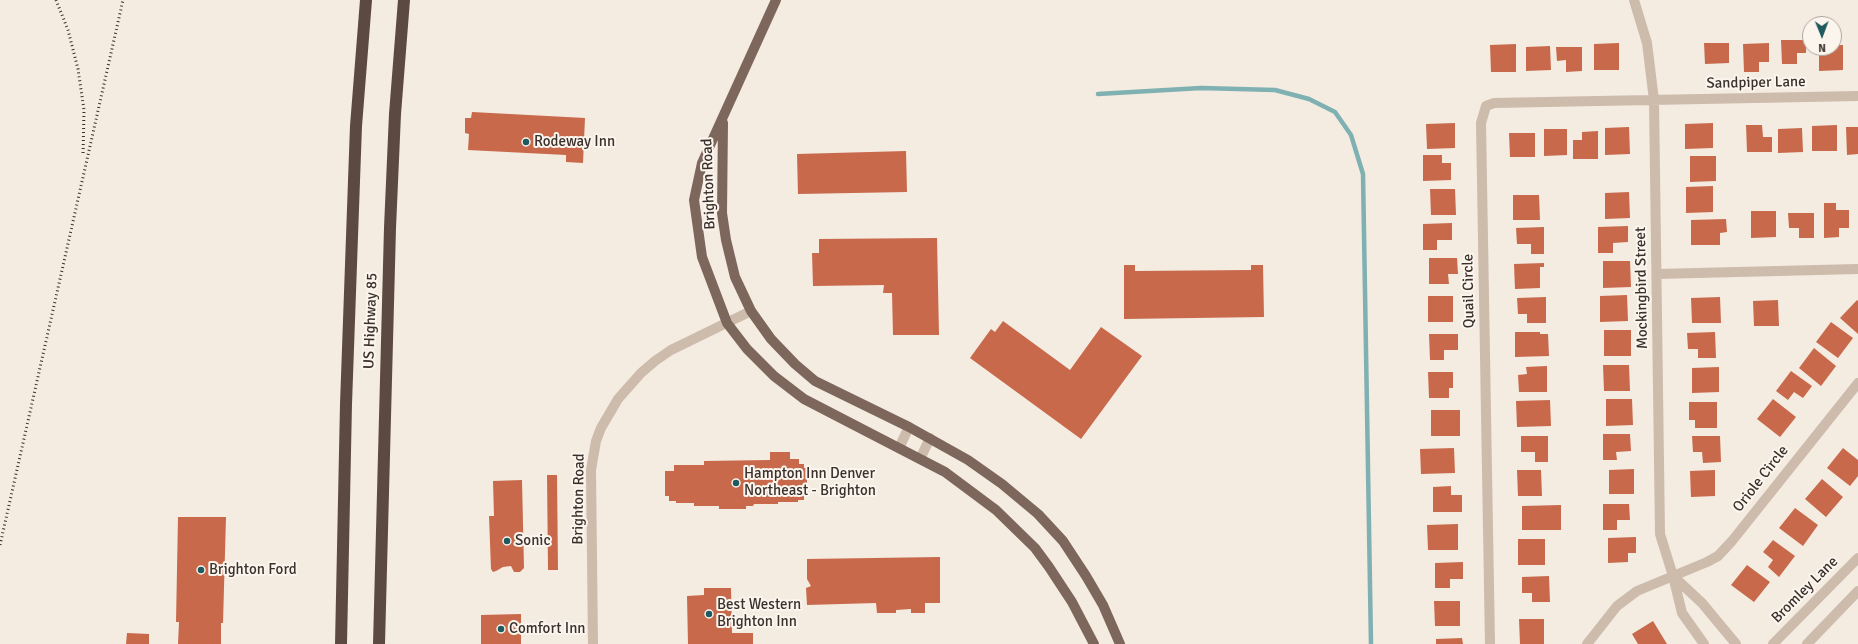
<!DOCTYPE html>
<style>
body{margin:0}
#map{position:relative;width:1858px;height:644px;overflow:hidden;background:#f4ebe1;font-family:Signika,sans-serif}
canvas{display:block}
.north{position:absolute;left:1802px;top:16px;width:40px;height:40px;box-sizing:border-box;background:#fbf5ee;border:1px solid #aea6a0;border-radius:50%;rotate:179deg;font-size:11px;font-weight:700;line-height:16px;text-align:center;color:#3b302b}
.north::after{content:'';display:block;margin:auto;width:14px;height:18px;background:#1f5a5e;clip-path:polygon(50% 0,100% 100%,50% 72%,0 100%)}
</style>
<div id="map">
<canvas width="1858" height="644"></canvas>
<div class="north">N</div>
</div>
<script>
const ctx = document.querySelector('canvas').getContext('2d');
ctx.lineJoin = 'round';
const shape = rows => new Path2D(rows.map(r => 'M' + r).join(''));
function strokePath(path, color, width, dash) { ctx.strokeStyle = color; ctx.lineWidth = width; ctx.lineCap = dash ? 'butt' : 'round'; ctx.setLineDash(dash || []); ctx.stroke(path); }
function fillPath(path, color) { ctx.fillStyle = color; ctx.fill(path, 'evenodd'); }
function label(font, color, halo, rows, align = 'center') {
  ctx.font = font + ' Signika,sans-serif'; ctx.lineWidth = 4; ctx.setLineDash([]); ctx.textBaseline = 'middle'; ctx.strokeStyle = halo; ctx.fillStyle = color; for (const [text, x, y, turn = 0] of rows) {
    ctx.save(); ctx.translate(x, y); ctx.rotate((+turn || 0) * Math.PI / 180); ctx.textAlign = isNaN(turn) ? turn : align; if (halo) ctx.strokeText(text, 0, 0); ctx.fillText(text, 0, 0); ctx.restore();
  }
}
const stream = shape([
 [1098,94,1201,88,1275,90,1309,99,1335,112,1351,135,1363,174,1371,644]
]);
const building = shape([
 [1781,40,1806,40,1806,53,1797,53,1797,64,1782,64],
 [1619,43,1619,70,1594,70,1594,44],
 [1704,43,1729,43,1729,63,1705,64],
 [1769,43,1769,62,1759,62,1759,72,1744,72,1743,44],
 [1516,44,1516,72,1491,72,1490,45],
 [1834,45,1843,45,1843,70,1819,71,1819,48,1834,48],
 [1550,46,1551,70,1526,71,1526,47],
 [1556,47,1582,47,1582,71,1566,72,1566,60,1557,61],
 [472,112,585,118,583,163,566,162,566,155,468,150,469,134,465,133,465,118,471,118],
 [1455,123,1455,148,1427,149,1426,124],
 [1713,123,1713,148,1685,149,1685,124],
 [1746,125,1762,125,1763,137,1772,137,1772,152,1747,152],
 [1837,125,1837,151,1812,151,1812,126],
 [1629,127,1630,154,1605,155,1605,128],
 [1846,127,1858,127,1858,154,1847,155],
 [1802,128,1803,152,1778,153,1778,129],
 [1544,129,1567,129,1567,155,1544,156],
 [1598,131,1598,159,1573,159,1573,140,1582,140,1582,132],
 [1509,133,1535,133,1535,157,1510,157],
 [906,151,907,192,798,194,797,154],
 [1423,155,1442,155,1442,163,1451,163,1451,180,1423,181],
 [1690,156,1716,156,1716,181,1690,182],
 [1713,186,1713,212,1686,213,1686,187],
 [1430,189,1455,189,1456,215,1431,215],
 [1629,192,1630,218,1605,219,1605,193],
 [1513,195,1539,195,1540,220,1513,220],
 [1824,203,1836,203,1836,210,1849,210,1849,228,1839,228,1839,237,1824,238],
 [1751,211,1776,211,1776,237,1751,238],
 [1788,213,1814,213,1814,238,1799,238,1799,228,1789,228],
 [1726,219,1727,232,1720,233,1720,245,1691,245,1691,220],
 [1452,223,1452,240,1437,240,1437,250,1423,250,1423,224],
 [1628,226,1628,242,1613,243,1613,253,1598,253,1598,227],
 [1544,227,1544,254,1531,254,1531,244,1517,244,1516,228],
 [937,238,939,335,893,335,892,293,883,293,884,285,813,286,812,253,819,253,819,239],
 [1429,258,1457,258,1458,274,1448,274,1449,284,1429,284],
 [1603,261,1630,261,1631,287,1603,288],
 [1544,263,1544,267,1540,267,1540,288,1515,289,1514,264],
 [1124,265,1135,265,1135,271,1251,270,1251,265,1263,265,1264,317,1124,319],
 [1627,295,1628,321,1600,322,1600,296],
 [1428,296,1453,296,1453,322,1428,322],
 [1546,297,1546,323,1527,323,1527,314,1518,314,1517,298],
 [1720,297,1721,323,1692,323,1691,298],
 [1778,300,1779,326,1754,326,1753,301],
 [1857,300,1858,301,1858,334,1840,318],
 [1003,321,1070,370,1101,327,1142,356,1081,439,970,358,991,329,995,332],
 [1831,322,1853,338,1838,358,1816,342],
 [1604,330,1631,330,1631,356,1604,356],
 [1515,332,1540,332,1540,334,1548,334,1549,356,1515,357],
 [1715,332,1716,358,1698,358,1698,349,1688,349,1687,333],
 [1429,334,1458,334,1458,350,1444,350,1444,360,1430,360],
 [1814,348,1836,366,1821,386,1799,368],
 [1603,365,1629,365,1630,391,1604,391],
 [1547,366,1547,392,1519,392,1518,375,1527,374,1526,367],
 [1719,367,1719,392,1692,393,1692,368],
 [1791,371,1812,386,1803,398,1794,392,1788,400,1776,391],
 [1428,372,1453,372,1453,388,1449,388,1449,398,1429,398],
 [1606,399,1632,399,1633,425,1606,426],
 [1773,399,1796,417,1780,437,1757,419],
 [1550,400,1551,426,1517,427,1516,401],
 [1689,402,1717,402,1717,428,1695,428,1695,420,1689,420],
 [1431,410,1460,410,1460,436,1431,436],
 [1603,434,1630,434,1631,451,1616,452,1617,460,1603,460],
 [1521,436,1548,436,1548,462,1535,462,1535,452,1521,452],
 [1692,436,1720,436,1721,462,1703,463,1702,452,1693,452],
 [1454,448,1455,473,1421,474,1420,449],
 [1843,448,1858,460,1858,476,1850,486,1827,468],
 [770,452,790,452,790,459,799,459,799,464,804,464,804,468,807,468,807,494,804,494,804,500,798,500,798,502,778,502,778,504,754,504,753,506,746,506,746,509,719,509,719,506,694,506,694,503,676,503,676,501,669,501,669,496,665,496,665,471,674,471,674,465,704,465,704,461,770,460],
 [1634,469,1634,494,1609,494,1609,470],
 [1517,470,1541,470,1542,496,1518,496],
 [1715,470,1715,496,1691,497,1690,471],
 [547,475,557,475,558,570,548,570],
 [1822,479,1843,497,1826,517,1805,499],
 [522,480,524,568,520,572,514,572,511,566,503,567,496,571,493,572,491,569,489,516,494,516,493,481],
 [1451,486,1451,495,1462,495,1462,512,1433,512,1433,487],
 [1603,504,1629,504,1630,520,1617,520,1617,530,1603,530],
 [1561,505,1561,530,1522,530,1522,506],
 [1795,508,1818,525,1803,546,1779,528],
 [178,517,226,517,223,623,221,623,221,644,178,644,179,622,176,622],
 [1458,524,1458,550,1428,550,1427,525],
 [1636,537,1636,553,1628,553,1628,562,1608,563,1608,538],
 [1518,539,1545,539,1545,565,1518,565],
 [1773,540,1795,556,1779,577,1768,567,1773,560,1763,552],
 [940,557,940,603,925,603,925,613,911,613,911,609,896,610,896,613,877,613,876,603,807,605,806,588,811,586,807,579,807,559],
 [1463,562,1463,579,1450,579,1450,588,1435,588,1435,563],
 [1747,565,1770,582,1754,602,1731,585],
 [1549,576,1550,602,1532,602,1532,593,1522,593,1522,577],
 [704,588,731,588,732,633,753,633,753,644,688,644,687,596,704,595],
 [1434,601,1460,601,1460,626,1435,626],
 [521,614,521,644,481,644,481,615],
 [1519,619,1544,619,1544,644,1520,644],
 [1653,621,1667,644,1638,644,1632,634],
 [127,633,149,634,149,644,126,644],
 [1462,638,1463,644,1436,644,1436,639]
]);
const minor = shape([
 [1634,0,1647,43,1654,100,1660,534,1673,576,1682,613,1704,644],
 [1657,274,1858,269],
 [899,448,909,427],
 [920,459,930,438],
 [1673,576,1702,603,1736,644],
 [593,644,591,470,596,441,601,428,618,399,641,373,655,361,671,350,751,311],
 [1490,644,1481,123,1486,106,1494,103,1858,96],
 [1587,644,1617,606,1637,591,1707,562,1718,556,1732,541,1858,383],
 [1773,644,1858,558],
 [1807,644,1858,591]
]);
const major = shape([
 [776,0,702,163,694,200,702,257,727,323,747,349,774,376,804,399,945,472,996,510,1035,548,1049,567,1072,602,1094,644],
 [723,123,722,213,726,240,735,277,751,311,771,339,795,364,815,381,909,427,968,460,1002,484,1038,514,1063,541,1086,576,1103,605,1120,644]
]);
const highway = shape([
 [341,644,346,404,354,181,356,126,366,0],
 [379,644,390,228,395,114,404,0]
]);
const rail = shape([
 [56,0,68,30,78,69,84,110,83,156],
 [0,545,123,0]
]);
const markers = [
 [526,142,4,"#1f5a5e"],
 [736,483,4,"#1f5a5e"],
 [507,541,4,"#1f5a5e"],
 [201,570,4,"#1f5a5e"],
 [709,614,4,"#1f5a5e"],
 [501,629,4,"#1f5a5e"]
];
const streetNames = [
 ["Sandpiper Lane",1756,83,-1],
 ["Brighton Road",709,184,-92],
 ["Mockingbird Street",1642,288,-91],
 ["Quail Circle",1469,291,-91],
 ["US Highway 85",371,321,-88],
 ["Oriole Circle",1761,479,-52],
 ["Brighton Road",579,499,-89],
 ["Bromley Lane",1805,590,-45]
];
const poiNames = [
 ["Rodeway Inn",534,142],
 ["Hampton Inn Denver",744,474],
 ["Northeast - Brighton",744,491],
 ["Sonic",515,541],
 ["Brighton Ford",209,570],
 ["Best Western",717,605],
 ["Brighton Inn",717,622],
 ["Comfort Inn",509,629]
];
strokePath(stream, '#7fb0b2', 4.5);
fillPath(building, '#c8694b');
strokePath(minor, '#cdbbac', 10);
strokePath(major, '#7d675c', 10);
strokePath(highway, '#5c4a42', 12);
strokePath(rail, '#3b302b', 3, [1, 3]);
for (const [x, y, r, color] of markers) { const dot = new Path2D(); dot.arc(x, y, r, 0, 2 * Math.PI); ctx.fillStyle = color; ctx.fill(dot); strokePath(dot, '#fbf5ee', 1.5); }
label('15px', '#3b302b', '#fbf5ee', streetNames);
label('15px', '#3b302b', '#fbf5ee', poiNames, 'left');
</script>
